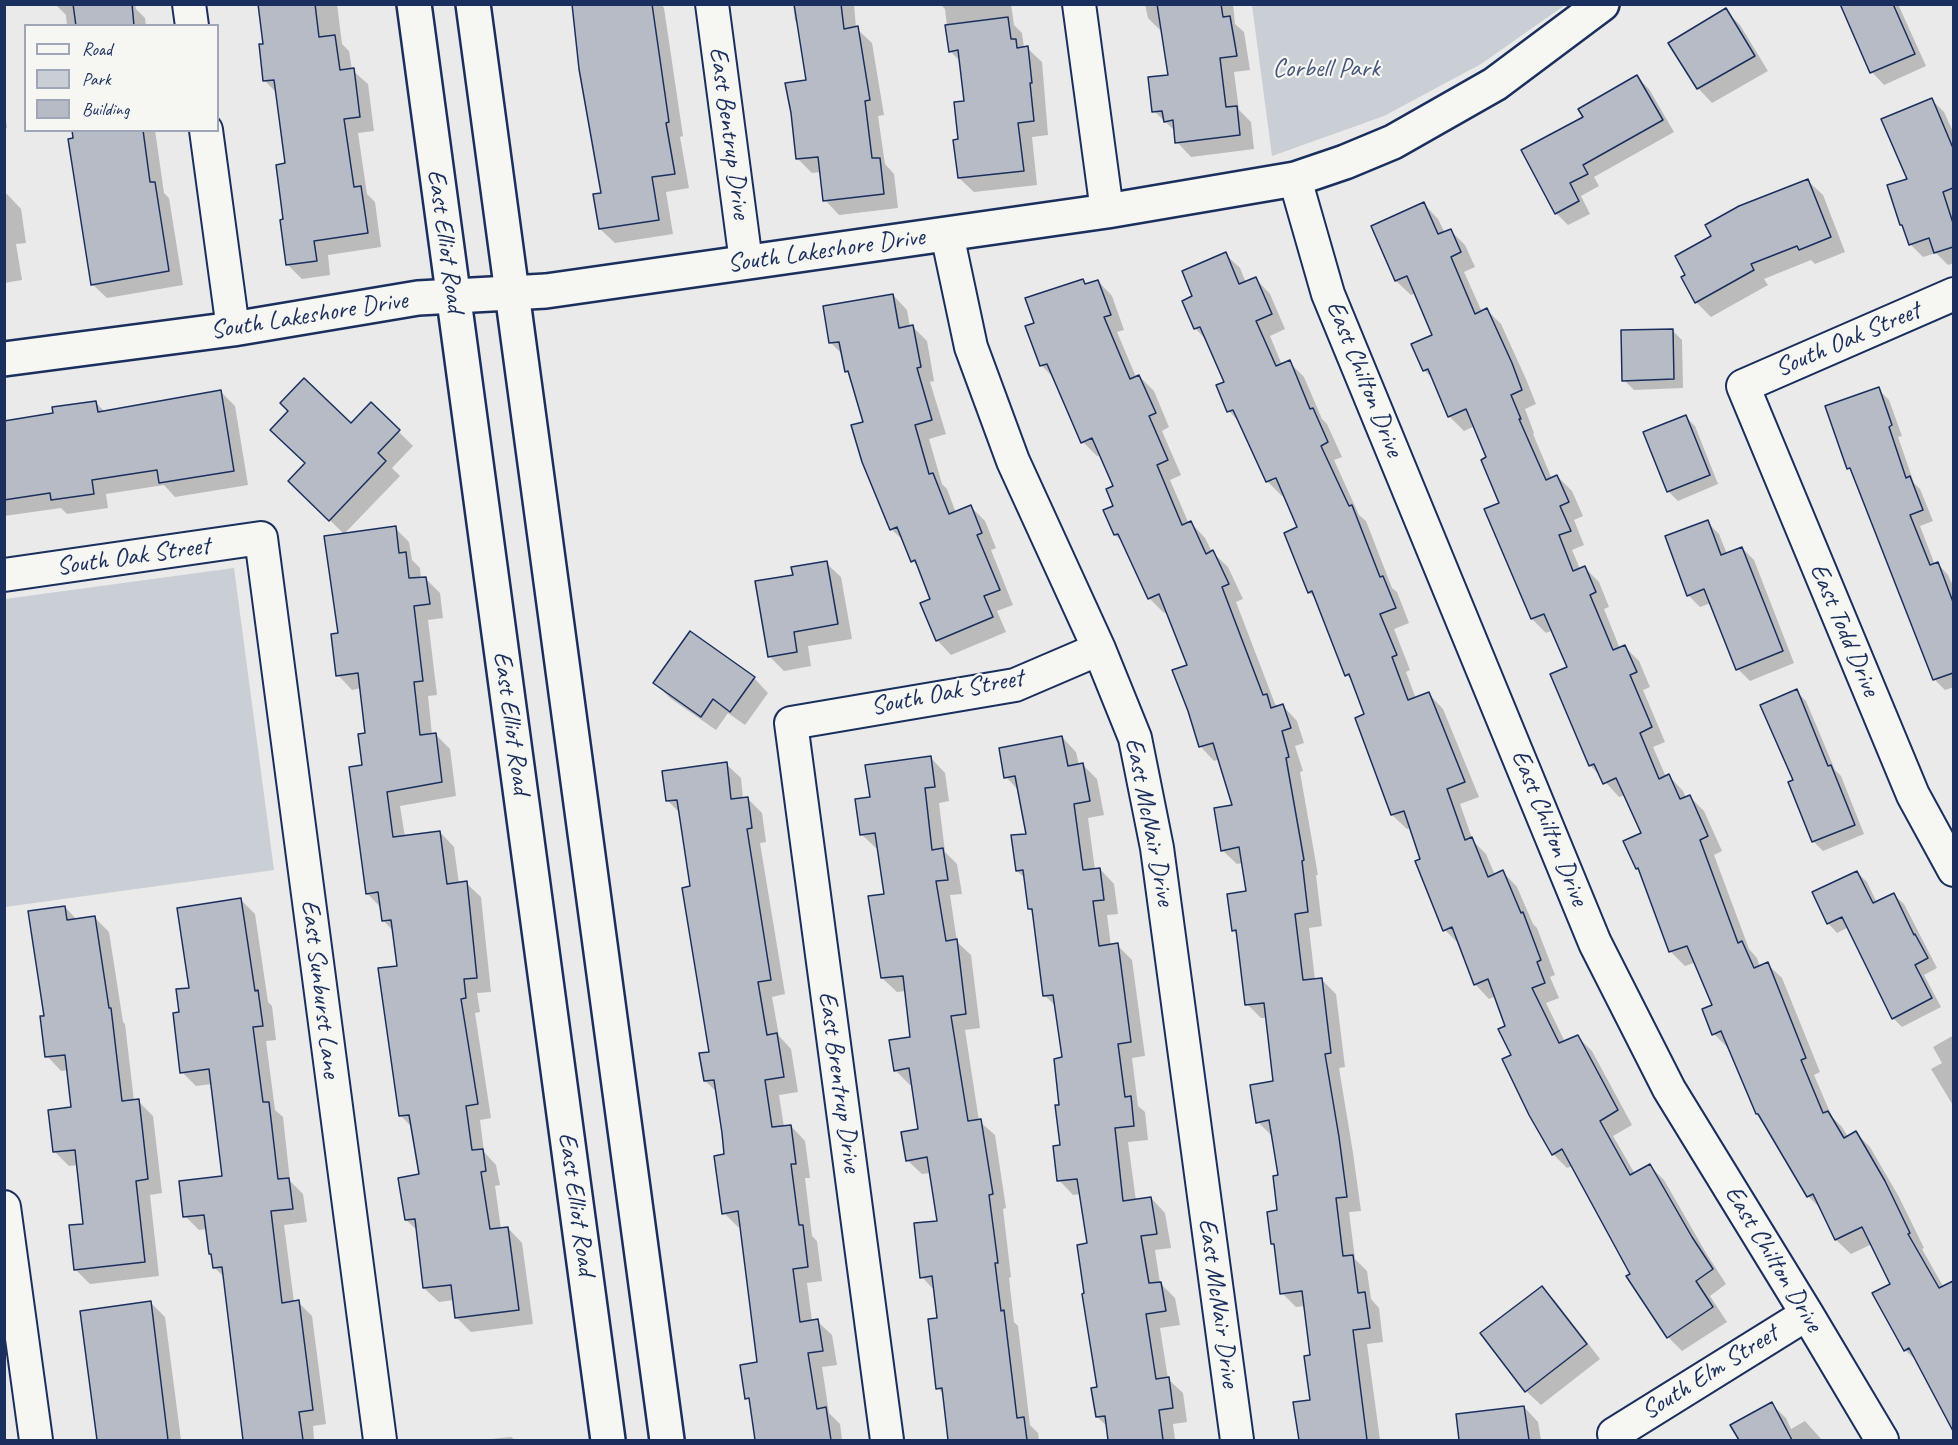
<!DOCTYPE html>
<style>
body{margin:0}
#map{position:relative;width:1958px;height:1445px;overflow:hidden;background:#e9eae9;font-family:Caveat,sans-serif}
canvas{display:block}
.frame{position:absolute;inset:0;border:6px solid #1b2f5e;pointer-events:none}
.legend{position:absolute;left:24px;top:24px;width:195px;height:108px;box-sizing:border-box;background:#f6f6f2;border:2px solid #9ea6b7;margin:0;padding:8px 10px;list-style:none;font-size:18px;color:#1b2f5e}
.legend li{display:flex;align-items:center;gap:12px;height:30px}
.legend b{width:30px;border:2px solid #9ea6b7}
</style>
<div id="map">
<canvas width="1958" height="1445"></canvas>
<div class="frame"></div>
<ul class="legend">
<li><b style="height:8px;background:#f6f6f2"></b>Road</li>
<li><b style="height:16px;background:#caced5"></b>Park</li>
<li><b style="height:16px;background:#b6bbc6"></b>Building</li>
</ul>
</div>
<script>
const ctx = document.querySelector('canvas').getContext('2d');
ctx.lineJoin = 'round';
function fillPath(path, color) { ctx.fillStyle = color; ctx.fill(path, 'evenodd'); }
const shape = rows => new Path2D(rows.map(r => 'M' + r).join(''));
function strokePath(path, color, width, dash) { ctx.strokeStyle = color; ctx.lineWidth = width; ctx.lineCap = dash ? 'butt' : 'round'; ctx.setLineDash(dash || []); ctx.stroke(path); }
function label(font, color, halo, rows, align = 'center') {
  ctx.font = font + ' Caveat,sans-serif'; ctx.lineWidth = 4.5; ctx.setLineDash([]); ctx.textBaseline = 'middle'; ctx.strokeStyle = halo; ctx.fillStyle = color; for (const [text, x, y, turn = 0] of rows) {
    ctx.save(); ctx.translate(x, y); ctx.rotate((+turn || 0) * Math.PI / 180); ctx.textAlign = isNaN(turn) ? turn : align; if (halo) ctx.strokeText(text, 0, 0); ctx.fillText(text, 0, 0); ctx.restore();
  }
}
const green = shape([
 [1252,5,1252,4,1565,5,1481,64,1384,116,1272,156],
 [234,568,274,870,5,907,5,599]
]);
const shadow = shape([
 [55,4,135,4,136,9,145,18,146,26,67,26,66,15],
 [259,4,337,4,342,44,349,51,352,70,368,84,374,131,358,133,367,194,375,202,381,247,328,255,330,275,302,279,288,265,285,220,287,164,278,94,265,81,264,45],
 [573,4,661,4,664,8,683,136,680,137,689,188,666,192,673,234,615,243,600,229,602,195],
 [793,4,854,4,856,28,872,43,884,115,878,116,885,164,894,174,898,208,839,215,825,200,821,172,812,173,798,159,787,84,808,81,799,24,795,21],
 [940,4,1011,4,1014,25,1022,33,1024,48,1027,48,1042,62,1048,135,1032,137,1037,185,974,192,959,178,960,140,966,102,961,62,950,51,945,9],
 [1145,4,1233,4,1235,24,1244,32,1250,70,1234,72,1239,110,1251,122,1254,149,1191,157,1177,142,1175,131,1154,111,1170,76,1162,32,1148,18],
 [1839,4,1898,4,1926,66,1884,85,1872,72,1845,11],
 [1725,10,1740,25,1768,71,1712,103,1698,88],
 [1637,77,1649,89,1674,132,1594,177,1599,186,1581,196,1590,214,1568,225,1556,213,1585,118],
 [1931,99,1944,112,1954,134,1954,263,1948,265,1936,253,1923,257,1910,244,1905,228,1901,225,1909,180],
 [4,105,7,128,4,128],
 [73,130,155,130,164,193,169,198,183,285,107,298,92,284],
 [1808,181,1823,195,1845,252,1815,264,1811,260,1764,279,1768,285,1711,317,1696,302],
 [7,194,21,209,26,243,16,244,22,280,4,283,4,195],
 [1424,204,1438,219,1445,233,1450,230,1465,245,1475,267,1464,272,1482,312,1487,310,1501,324,1526,379,1536,404,1525,409,1534,433,1533,434,1552,479,1557,476,1572,491,1583,516,1574,520,1584,545,1572,550,1580,569,1585,568,1599,582,1609,607,1604,609,1620,649,1625,647,1639,661,1650,687,1643,690,1665,742,1653,747,1666,777,1669,776,1683,791,1686,798,1690,797,1704,811,1722,851,1714,855,1749,949,1757,958,1760,967,1767,964,1782,978,1820,1072,1814,1075,1832,1117,1842,1127,1848,1137,1856,1133,1870,1147,1899,1197,1924,1248,1922,1249,1944,1288,1949,1284,1954,1289,1954,1427,1919,1363,1905,1350,1892,1284,1872,1244,1851,1254,1836,1240,1823,1211,1808,1196,1763,1119,1757,1114,1730,1048,1728,1048,1714,1034,1714,1005,1696,962,1685,966,1670,951,1641,872,1637,868,1643,833,1625,795,1619,797,1590,765,1569,667,1553,630,1546,633,1532,619,1488,458,1475,426,1464,431,1449,416,1435,381,1424,370,1434,336,1416,293,1411,295,1396,281,1373,227],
 [1225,254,1240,268,1246,283,1256,279,1270,294,1285,329,1270,336,1282,365,1289,362,1304,377,1322,419,1327,424,1342,457,1334,460,1359,515,1366,521,1392,588,1397,592,1409,623,1394,629,1410,670,1406,672,1416,699,1429,694,1443,709,1479,797,1460,804,1473,841,1486,854,1495,875,1503,872,1517,887,1533,924,1537,928,1555,975,1550,977,1559,998,1546,1003,1565,1042,1577,1036,1592,1051,1632,1125,1613,1136,1635,1174,1650,1166,1664,1180,1706,1253,1726,1284,1710,1296,1727,1322,1682,1351,1668,1337,1573,1166,1567,1168,1553,1154,1513,1055,1507,1026,1496,996,1489,999,1475,984,1459,944,1445,930,1411,828,1407,829,1392,815,1366,715,1354,682,1347,675,1317,600,1309,592,1299,528,1285,495,1282,496,1267,481,1241,424,1229,411,1226,382,1207,341,1195,328,1194,297],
 [1283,477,1272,481,1272,478],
 [1083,281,1087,285,1098,281,1112,296,1124,330,1117,332,1136,377,1139,376,1154,391,1169,427,1162,431,1181,475,1170,480,1189,524,1191,523,1205,538,1212,552,1228,567,1243,599,1236,602,1275,704,1278,707,1283,706,1297,721,1304,743,1295,746,1303,771,1300,772,1318,875,1316,875,1322,926,1309,928,1315,980,1322,980,1336,994,1345,1067,1339,1068,1353,1153,1361,1211,1349,1212,1355,1259,1367,1271,1371,1299,1379,1308,1383,1342,1367,1344,1380,1440,1308,1440,1300,1432,1311,1401,1312,1356,1305,1306,1296,1307,1282,1293,1276,1247,1273,1244,1279,1212,1280,1177,1273,1137,1258,1122,1274,1082,1267,1018,1261,1018,1247,1004,1238,935,1233,930,1248,893,1243,863,1237,864,1222,850,1234,806,1219,759,1214,761,1200,746,1188,666,1168,611,1164,613,1149,598,1124,543,1115,535,1115,487,1101,455,1097,456,1083,442,1056,380,1041,365,1036,324],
 [893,295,907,310,910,327,913,327,927,341,934,381,930,382,946,434,929,439,942,484,947,489,956,513,971,507,985,521,996,548,991,550,1013,605,997,611,1006,632,951,655,937,640,932,600,919,567,913,561,906,543,891,529,852,377,846,371,843,355,831,343],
 [1672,330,1682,340,1683,388,1634,390,1624,380],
 [1878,389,1889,400,1902,436,1898,437,1914,483,1920,489,1933,521,1920,526,1935,565,1938,564,1948,575,1954,588,1954,687,1945,690,1935,680,1854,474,1849,468],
 [221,392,235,406,248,485,175,497,164,485,106,494,108,508,67,514,61,508,4,516,4,422,55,414,95,402,105,412],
 [371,404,413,446,392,468,400,476,344,534,290,481,306,463,290,411,351,425],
 [1686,417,1695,426,1718,484,1678,501,1668,491],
 [1707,522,1719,534,1727,554,1742,548,1754,560,1794,663,1750,681,1738,669,1711,603,1700,607,1688,595],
 [395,528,409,542,412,560,420,568,421,579,425,578,440,593,443,618,428,620,437,695,428,696,432,735,435,734,450,749,456,796,400,806,405,837,440,832,454,847,459,884,466,883,481,897,491,992,477,993,480,1012,475,1013,491,1118,480,1120,484,1152,496,1165,500,1185,495,1186,501,1229,508,1228,522,1243,533,1324,471,1332,456,1317,454,1300,439,1302,424,1288,418,1231,406,1220,421,1175,413,1128,401,1116,399,967,394,932,383,920,381,908,367,893,364,766,366,734,361,688,352,690,338,675,340,634],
 [826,563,841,577,852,639,808,646,811,666,784,671,769,656,795,576],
 [754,678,768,693,745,725,728,713,716,730,670,698,655,683],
 [1796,691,1806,701,1835,770,1841,776,1864,834,1823,851,1813,841,1795,781],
 [1062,737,1076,752,1079,765,1082,764,1097,779,1104,815,1088,818,1095,870,1100,869,1114,884,1118,914,1107,915,1111,946,1117,945,1132,960,1145,1056,1132,1058,1138,1106,1145,1112,1148,1140,1128,1142,1136,1201,1151,1198,1165,1213,1171,1248,1155,1250,1160,1283,1175,1298,1180,1325,1160,1328,1168,1379,1183,1393,1187,1422,1173,1424,1175,1440,1109,1440,1108,1427,1097,1417,1099,1388,1086,1295,1089,1245,1081,1194,1073,1195,1059,1180,1062,1147,1061,1106,1064,1059,1057,1007,1045,996,1034,914,1029,908,1026,879,1017,871,1027,835,1019,791,1006,777],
 [931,758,945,773,949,801,939,803,945,852,957,864,962,894,950,895,957,942,971,955,980,1028,965,1030,979,1121,995,1135,1006,1208,1003,1209,1011,1277,1009,1278,1014,1322,1018,1326,1030,1425,1038,1433,1039,1440,950,1440,944,1395,938,1388,939,1320,935,1291,922,1277,939,1222,931,1173,922,1174,907,1160,920,1130,913,1084,910,1085,895,1070,912,1038,906,991,897,992,882,978,886,895,879,848,876,848,861,834,871,798],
 [726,764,741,778,743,799,747,798,762,813,766,842,760,843,785,994,772,997,779,1036,791,1049,798,1092,779,1095,784,1127,791,1126,805,1141,810,1178,805,1178,812,1236,817,1241,822,1281,807,1283,812,1321,817,1321,832,1335,837,1365,822,1367,829,1413,840,1424,842,1440,757,1440,752,1403,747,1398,759,1363,741,1227,738,1227,724,1213,726,1156,718,1093,705,1081,711,1053,691,888,681,814,667,800],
 [1857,872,1867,882,1877,903,1894,895,1904,904,1937,968,1924,975,1941,1007,1902,1027,1893,1018,1849,927,1837,933,1828,923],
 [241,900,255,914,268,1002,272,1006,276,1040,266,1041,275,1110,283,1117,290,1181,303,1194,307,1222,284,1225,294,1302,298,1302,312,1316,326,1424,313,1426,314,1440,244,1440,225,1278,215,1268,213,1256,210,1254,207,1229,199,1230,185,1216,224,1177,212,1084,196,1086,182,1072,180,1013,191,989],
 [65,907,77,920,95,918,109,932,123,1022,125,1024,134,1101,138,1101,153,1116,162,1193,150,1195,159,1276,90,1284,76,1270,85,1225,78,1165,69,1166,54,1151,73,1108,68,1070,61,1071,47,1056,46,1017],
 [1954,1035,1954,1107,1931,1069,1942,1063,1933,1047],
 [1542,1288,1556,1302,1600,1359,1541,1405,1526,1391],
 [150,1302,165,1317,181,1440,99,1440,81,1312],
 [1771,1404,1786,1418,1791,1429,1805,1421,1822,1440,1740,1440,1732,1425],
 [1524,1407,1538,1422,1541,1440,1460,1440,1457,1416],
 [511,1437,515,1440,481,1440]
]);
const building = shape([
 [73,4,132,4,134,26,76,26,73,4],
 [258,4,315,4,319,37,335,35,340,70,354,68,360,117,344,119,354,187,361,186,368,233,314,241,317,261,286,265,280,220,283,219,276,165,285,163,274,80,263,81,259,44,263,44,258,4],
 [572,4,652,4,669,122,666,123,675,174,652,177,659,220,599,229,593,194,601,193,579,69,572,4],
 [794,4,841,4,844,29,858,26,870,100,865,101,872,158,880,158,884,194,823,201,818,157,796,159,791,113,785,83,806,80,794,4],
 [1157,4,1221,4,1223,17,1230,16,1237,56,1220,58,1226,107,1237,106,1240,135,1175,143,1173,120,1164,122,1162,111,1152,112,1148,77,1168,75,1157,4],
 [1840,4,1893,4,1915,54,1870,73,1840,4],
 [1726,8,1755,56,1697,89,1668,43,1726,8],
 [1008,17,1011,39,1016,39,1017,48,1028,46,1032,83,1030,83,1034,121,1018,123,1024,171,958,178,953,140,958,139,954,102,964,101,958,50,949,52,945,25,1008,17],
 [1637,75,1663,120,1583,165,1588,174,1570,183,1579,201,1555,214,1521,150,1583,117,1578,109,1637,75],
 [1932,98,1953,148,1953,188,1943,192,1953,223,1953,247,1934,253,1929,238,1909,245,1902,225,1900,225,1887,185,1907,179,1881,119,1932,98],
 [72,130,143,130,150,182,155,182,169,271,91,285,68,139,73,138,72,130],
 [1808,179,1831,237,1799,250,1797,246,1751,264,1754,270,1695,303,1681,277,1685,275,1675,256,1711,236,1705,225,1739,206,1808,179],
 [1424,202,1438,234,1451,229,1461,252,1451,257,1475,314,1487,308,1512,363,1522,390,1511,395,1521,419,1519,419,1546,480,1557,475,1569,502,1560,506,1571,531,1559,535,1573,571,1585,566,1596,592,1590,595,1613,650,1625,645,1637,672,1630,675,1652,727,1640,733,1659,779,1669,774,1680,799,1690,795,1708,836,1700,840,1738,943,1742,941,1754,968,1768,962,1806,1058,1801,1060,1823,1113,1828,1111,1844,1138,1856,1131,1885,1181,1910,1233,1908,1234,1939,1288,1953,1281,1953,1431,1909,1348,1904,1351,1872,1293,1890,1284,1862,1227,1835,1240,1813,1194,1807,1197,1758,1114,1756,1114,1721,1031,1712,1035,1702,1009,1712,1005,1687,946,1669,952,1638,868,1636,869,1623,841,1641,833,1616,778,1603,784,1594,764,1589,766,1550,674,1567,667,1544,614,1531,619,1484,509,1499,503,1481,460,1486,457,1466,409,1448,417,1428,369,1423,371,1411,344,1432,335,1407,276,1395,281,1371,226,1424,202],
 [1226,252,1239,284,1256,277,1272,314,1256,321,1276,366,1290,360,1310,409,1313,408,1328,442,1321,446,1349,506,1352,505,1380,577,1383,576,1396,608,1380,614,1397,655,1392,657,1408,700,1429,692,1465,782,1447,789,1465,840,1472,837,1488,877,1503,870,1521,913,1523,912,1541,960,1537,962,1545,983,1532,988,1559,1043,1578,1035,1618,1110,1600,1121,1630,1175,1650,1164,1692,1237,1713,1269,1696,1281,1713,1307,1667,1338,1626,1276,1630,1274,1562,1149,1552,1155,1529,1115,1502,1059,1511,1055,1498,1029,1505,1026,1488,979,1474,985,1452,927,1443,931,1415,861,1420,859,1404,811,1391,815,1355,718,1364,714,1349,674,1345,676,1312,591,1308,593,1284,533,1297,527,1276,478,1266,482,1233,410,1227,412,1216,385,1224,382,1200,327,1194,329,1182,301,1192,296,1182,271,1226,252],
 [1083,279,1085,284,1098,280,1111,315,1104,317,1130,379,1139,375,1156,413,1149,416,1168,460,1157,465,1182,525,1191,521,1206,554,1213,550,1229,584,1222,587,1263,695,1267,694,1271,708,1283,704,1291,728,1282,731,1289,757,1286,758,1304,860,1302,861,1308,912,1295,914,1303,980,1322,978,1331,1053,1325,1054,1339,1137,1347,1197,1336,1198,1343,1256,1353,1255,1358,1293,1365,1292,1370,1328,1353,1330,1367,1440,1299,1440,1293,1402,1310,1400,1304,1356,1310,1355,1302,1291,1280,1294,1274,1244,1271,1244,1267,1212,1277,1210,1273,1176,1278,1175,1269,1120,1256,1123,1250,1085,1273,1081,1264,1003,1245,1005,1236,930,1232,931,1227,894,1246,891,1239,847,1221,851,1214,808,1232,805,1213,743,1199,747,1188,711,1172,670,1187,665,1159,594,1148,599,1118,534,1114,535,1103,510,1113,506,1106,489,1113,486,1092,438,1081,443,1047,364,1040,366,1025,326,1034,323,1025,298,1083,279],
 [893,294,899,328,913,325,921,367,917,368,932,420,915,425,929,474,933,473,949,514,971,505,982,533,977,535,1000,590,984,596,993,617,936,641,920,603,930,599,915,560,911,562,897,527,890,530,862,462,851,425,863,422,848,371,845,372,839,342,829,343,823,306,893,294],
 [1673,329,1674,379,1622,381,1621,330,1673,329],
 [304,378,351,423,371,402,400,430,378,453,386,461,329,521,288,481,305,463,270,430,288,411,280,403,304,378],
 [1879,387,1892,425,1889,427,1906,478,1910,476,1923,510,1910,515,1930,565,1938,562,1953,602,1953,673,1933,680,1850,468,1847,469,1825,406,1879,387],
 [221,390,234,471,159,483,157,470,92,480,94,494,51,500,50,493,4,500,4,421,53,413,52,407,96,401,98,412,221,390],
 [1686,415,1710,475,1667,492,1643,432,1686,415],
 [1708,520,1721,555,1742,547,1783,651,1736,670,1704,589,1687,596,1665,536,1708,520],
 [396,526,399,553,406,552,409,578,426,577,430,604,414,606,423,681,414,682,420,735,436,733,442,782,387,792,393,837,440,831,447,884,467,881,477,978,464,979,466,998,461,999,478,1104,466,1106,472,1150,483,1149,486,1171,481,1172,490,1229,508,1227,519,1310,455,1318,451,1285,423,1288,415,1219,405,1220,398,1178,419,1174,409,1115,399,1116,378,968,397,966,391,920,382,921,378,892,366,894,349,767,362,765,358,734,365,733,358,673,336,676,331,634,338,633,324,536,396,526],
 [827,561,838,624,794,632,797,652,768,657,755,581,793,575,791,567,827,561],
 [690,631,755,677,730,712,713,699,701,717,653,683,690,631],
 [1797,689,1828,766,1831,765,1855,825,1812,842,1788,782,1793,780,1760,705,1797,689],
 [1062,736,1068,766,1083,763,1090,801,1074,804,1083,870,1100,868,1104,900,1093,901,1099,946,1118,943,1131,1042,1118,1044,1125,1097,1131,1096,1134,1126,1115,1128,1123,1201,1151,1197,1157,1234,1141,1236,1149,1283,1161,1282,1166,1311,1146,1314,1156,1379,1169,1377,1173,1408,1159,1410,1163,1440,1108,1440,1105,1416,1096,1417,1091,1388,1097,1387,1082,1294,1084,1293,1077,1245,1087,1243,1077,1179,1057,1181,1053,1146,1060,1145,1055,1105,1059,1105,1054,1059,1062,1057,1053,995,1043,996,1032,909,1028,909,1023,870,1016,871,1011,835,1026,834,1015,776,1004,778,999,748,1062,736],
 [931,756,935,787,925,788,932,850,943,848,948,880,936,881,946,941,957,939,966,1014,951,1016,968,1121,981,1119,993,1194,989,1195,998,1263,995,1263,1001,1311,1004,1310,1017,1418,1024,1417,1027,1440,948,1440,942,1388,936,1389,928,1319,937,1318,932,1276,920,1278,914,1223,937,1221,927,1157,906,1161,901,1132,918,1129,909,1068,894,1071,889,1040,910,1037,903,976,881,978,868,896,884,894,875,833,860,835,855,799,870,797,865,765,931,756],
 [727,762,731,799,748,797,752,828,747,829,771,980,758,982,767,1035,777,1033,784,1077,765,1080,772,1127,791,1125,796,1164,791,1164,799,1225,803,1225,808,1267,793,1269,800,1322,818,1319,823,1351,808,1353,817,1409,826,1407,831,1440,755,1440,749,1398,745,1399,740,1365,757,1362,738,1211,722,1214,714,1156,724,1154,722,1133,714,1080,704,1081,699,1053,709,1052,682,888,690,886,677,800,666,801,662,771,727,762],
 [1857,871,1873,903,1894,893,1914,935,1915,934,1928,958,1915,965,1932,998,1892,1019,1842,917,1827,924,1812,892,1857,871],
 [241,898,255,991,258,990,263,1026,253,1027,263,1102,269,1102,278,1179,289,1178,293,1209,271,1211,282,1303,299,1300,313,1410,299,1412,303,1440,243,1440,222,1267,213,1268,211,1254,209,1254,204,1215,183,1217,179,1181,222,1176,209,1069,180,1073,173,1013,179,1012,176,989,189,988,177,908,241,898],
 [65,906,67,920,95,916,109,1008,111,1008,122,1101,139,1099,148,1179,136,1181,145,1262,74,1270,69,1225,83,1224,75,1150,53,1152,48,1110,71,1107,65,1055,45,1057,40,1016,44,1016,28,911,65,906],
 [1542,1286,1587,1344,1525,1392,1480,1333,1542,1286],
 [151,1301,168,1440,97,1440,80,1311,151,1301],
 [1772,1402,1792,1440,1739,1440,1730,1425,1772,1402],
 [1524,1406,1529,1440,1459,1440,1456,1414,1524,1406]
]);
const minor = shape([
 [189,4,192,26],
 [712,4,746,262],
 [1079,4,1107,211],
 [206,130,233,329],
 [1295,179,1328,294,1595,943,1669,1089,1807,1314,1882,1440],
 [947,234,971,347,1013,461,1099,649,1135,738,1157,848,1237,1440],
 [1954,294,1743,386,1913,795,1954,870],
 [4,575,261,538,380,1440],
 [4,1207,36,1440],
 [1614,1434,1807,1314],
 [887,1440,791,723,1015,685,1099,649]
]);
const tertiary = shape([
 [4,359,233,329,418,298,546,291,1107,211,1295,179,1345,162,1393,142,1495,84,1602,4]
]);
const secondary = shape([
 [414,4,608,1440],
 [473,4,667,1440]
]);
const parkNames = [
 ["Corbell Park",1326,69]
];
const streetNames = [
 ["East Bentrup Drive",729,133,82],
 ["East Elliot Road",445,241,82],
 ["South Lakeshore Drive",826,251,-8],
 ["South Lakeshore Drive",309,316,-9],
 ["South Oak Street",1848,340,-23],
 ["East Chilton Drive",1364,379,68],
 ["South Oak Street",133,557,-8],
 ["East Todd Drive",1844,630,67],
 ["South Oak Street",947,693,-11],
 ["East Elliot Road",511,723,82],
 ["East McNair Drive",1149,822,79],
 ["East Chilton Drive",1549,828,68],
 ["East Sunburst Lane",320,989,83],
 ["East Brentrup Drive",839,1082,82],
 ["East Elliot Road",576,1204,82],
 ["East Chilton Drive",1773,1259,59],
 ["East McNair Drive",1218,1303,82],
 ["South Elm Street",1710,1373,-32]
];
fillPath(green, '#caced5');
fillPath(shadow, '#0003');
fillPath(building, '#b6bbc6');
strokePath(building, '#1b2f5e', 1.5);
strokePath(minor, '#1b2f5e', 36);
strokePath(tertiary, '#1b2f5e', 38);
strokePath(secondary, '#1b2f5e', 38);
strokePath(minor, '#f6f6f2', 32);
strokePath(tertiary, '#f6f6f2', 33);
strokePath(secondary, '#f6f6f2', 33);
label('26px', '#47577c', '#f6f6f2', parkNames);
label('26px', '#1b2f5e', '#f6f6f2', streetNames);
</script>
